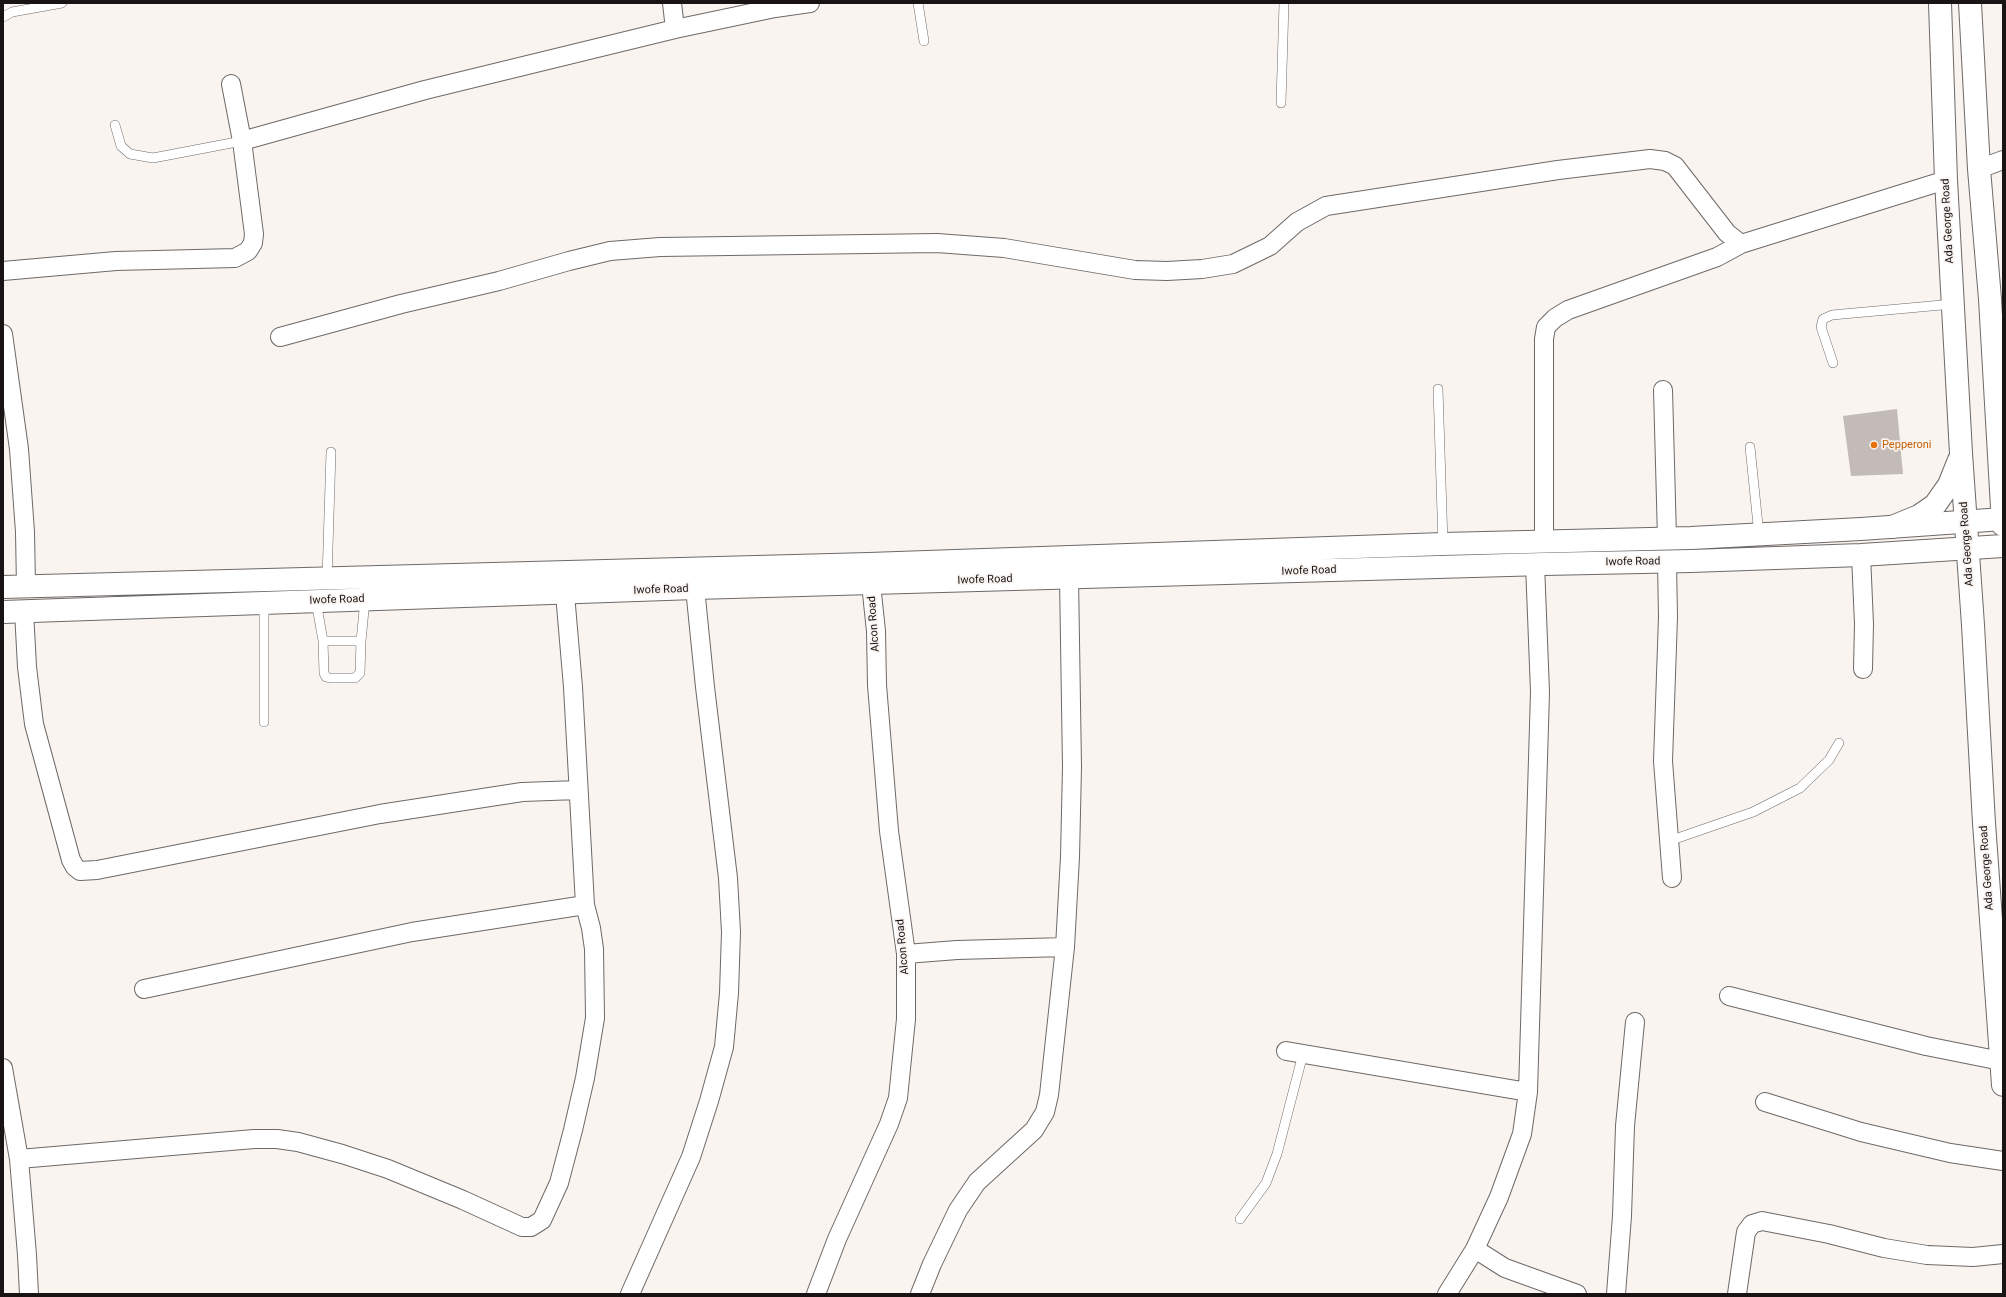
<!DOCTYPE html>
<style>
body{margin:0}
#map{position:relative;width:2006px;height:1297px;overflow:hidden;background:#faf4f1;font-family:Roboto,sans-serif}
canvas{display:block}
.frame{position:absolute;inset:0;border:4px solid #171413;pointer-events:none}
</style>
<div id="map">
<canvas width="2006" height="1297"></canvas>
<div class="frame"></div>
</div>
<script>
const ctx = document.querySelector('canvas').getContext('2d');
ctx.lineJoin = 'round';
function fillPath(path, color) { ctx.fillStyle = color; ctx.fill(path, 'evenodd'); }
const shape = rows => new Path2D(rows.map(r => 'M' + r).join(''));
function strokePath(path, color, width, dash) { ctx.strokeStyle = color; ctx.lineWidth = width; ctx.lineCap = dash ? 'butt' : 'round'; ctx.setLineDash(dash || []); ctx.stroke(path); }
function label(font, color, halo, rows, align = 'center') {
  ctx.font = font + ' Roboto,sans-serif'; ctx.lineWidth = 3.5; ctx.setLineDash([]); ctx.textBaseline = 'middle'; ctx.strokeStyle = halo; ctx.fillStyle = color; for (const [text, x, y, turn = 0] of rows) {
    ctx.save(); ctx.translate(x, y); ctx.rotate((+turn || 0) * Math.PI / 180); ctx.textAlign = isNaN(turn) ? turn : align; if (halo) ctx.strokeText(text, 0, 0); ctx.fillText(text, 0, 0); ctx.restore();
  }
}
const building = shape([
 [1897,409,1903,474,1851,476,1843,416]
]);
const service = shape([
 [918,3,924,41],
 [3,17,12,12,62,3],
 [1281,103,1284,3],
 [115,125,121,146,130,154,153,158,242,141],
 [1833,363,1821,327,1823,319,1832,315,1953,304],
 [1438,389,1443,544],
 [1750,447,1759,535],
 [327,579,331,452],
 [316,601,323,641,361,641,365,600],
 [323,641,324,673,326,677,330,678,355,678,360,673,361,641],
 [264,722,264,602],
 [1669,841,1753,812,1800,788,1829,760,1839,743],
 [1240,1219,1266,1183,1277,1154,1303,1054]
]);
const minor = shape([
 [672,3,675,29],
 [242,141,425,90,675,29,775,8,810,3],
 [1979,169,2003,160],
 [3,271,116,261,235,258,248,251,253,243,254,234,242,141,231,84],
 [3,334,19,449,25,532,26,587],
 [280,337,401,304,499,281,569,261,610,251,660,247,937,243,1004,248,1135,270,1167,271,1202,269,1233,264,1270,246,1297,222,1326,206,1558,170,1650,159,1665,161,1675,166,1727,233,1741,244],
 [1663,390,1667,538],
 [1544,541,1544,339,1546,327,1555,318,1568,310,1717,257,1741,244,1946,180],
 [1861,555,1864,624,1863,669],
 [1667,562,1668,617,1663,761,1672,878],
 [24,611,27,667,34,724,71,860,75,867,80,871,97,870,380,814,522,792,578,790],
 [906,954,957,950,1065,947],
 [144,989,412,932,585,905],
 [1729,996,1926,1046,2001,1061],
 [1286,1051,1528,1092],
 [3,1068,19,1159,27,1255,29,1294],
 [1765,1102,1861,1132,1950,1153,2003,1161],
 [19,1159,254,1139,277,1139,298,1142,342,1154,388,1169,463,1200,522,1227,531,1227,542,1220,559,1183,573,1130,585,1078,595,1018,594,949,591,928,585,905,573,687,565,594],
 [1475,1249,1505,1268,1577,1294],
 [630,1294,691,1157,709,1101,724,1047,729,993,731,932,728,878,705,687,695,588],
 [816,1294,837,1239,889,1124,898,1098,906,1019,906,954,889,831,877,685,876,631,871,584],
 [920,1294,932,1264,958,1210,977,1182,1034,1130,1045,1112,1049,1095,1065,947,1070,857,1072,767,1069,577],
 [1447,1294,1475,1249,1499,1197,1522,1134,1528,1092,1540,692,1535,564],
 [1616,1294,1622,1216,1625,1126,1635,1022],
 [1737,1294,1746,1232,1752,1224,1762,1221,1829,1234,1884,1248,1927,1255,1973,1257,2003,1254]
]);
const tertiary = shape([
 [3,587,869,564,1443,544,1691,538,1861,529,2003,519],
 [3,612,695,588,1544,564,1691,561,1861,555,2003,546]
]);
const secondary = shape([
 [1940,3,1946,180,1961,453,1973,625,1984,823,2003,1085],
 [1970,3,1979,169,1990,299,2003,525],
 [1892,527,1919,516,1935,505,1949,485,1959,460]
]);
const markers = [
 [1874,445,4,"#e8710a"]
];
const streetNames = [
 ["Ada George Road",1948,221,-93],
 ["Ada George Road",1967,544,-94],
 ["Iwofe Road",1633,562,-1],
 ["Iwofe Road",1309,571,-2],
 ["Iwofe Road",985,580,-2],
 ["Iwofe Road",661,590,-2],
 ["Iwofe Road",337,600,-2],
 ["Alcon Road",874,624,-94],
 ["Ada George Road",1987,868,-94],
 ["Alcon Road",903,947,-95]
];
const foodNames = [
 ["Pepperoni",1882,445]
];
fillPath(building, '#c2bbb8');
strokePath(service, '#6e6966', 10);
strokePath(minor, '#6e6966', 20);
strokePath(tertiary, '#6e6966', 24);
strokePath(secondary, '#6e6966', 24);
strokePath(service, '#fff', 9);
strokePath(minor, '#fff', 18);
strokePath(tertiary, '#fff', 22);
strokePath(secondary, '#fff', 22);
for (const [x, y, r, color] of markers) { const dot = new Path2D(); dot.arc(x, y, r, 0, 2 * Math.PI); ctx.fillStyle = color; ctx.fill(dot); strokePath(dot, '#faf4f1', 1.5); }
label('11px', '#171413', '#faf4f1', streetNames);
label('11px', '#c56008', '#faf4f1', foodNames, 'left');
</script>
